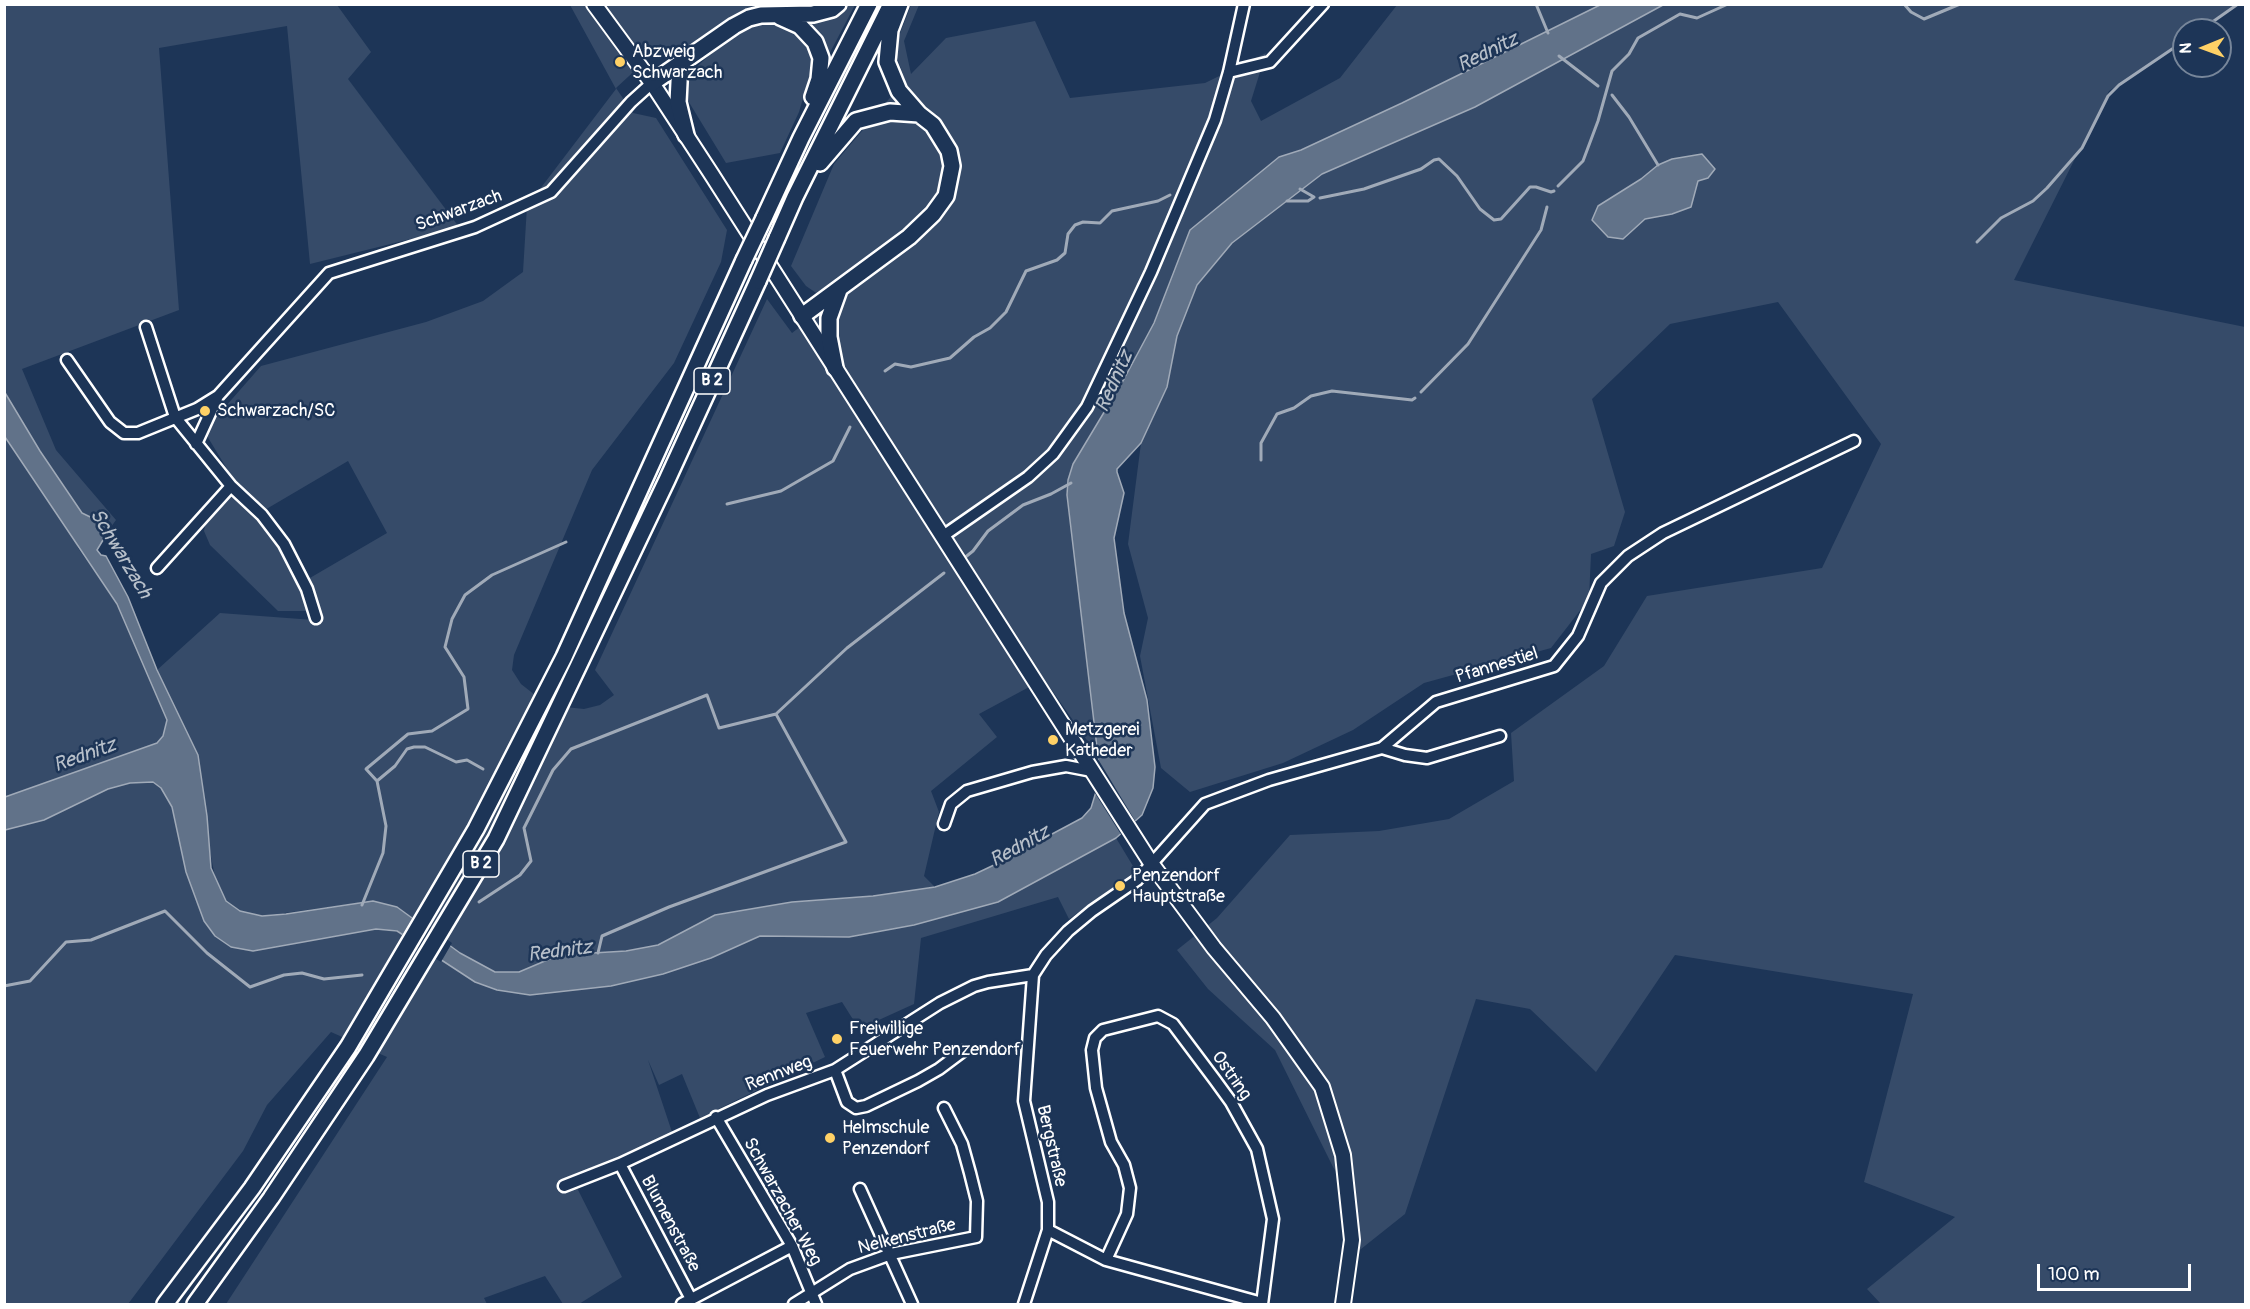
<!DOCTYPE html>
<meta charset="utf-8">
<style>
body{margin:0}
#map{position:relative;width:2250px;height:1309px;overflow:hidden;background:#1d3557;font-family:Pangolin,sans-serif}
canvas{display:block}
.frame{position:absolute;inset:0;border:6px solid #fff;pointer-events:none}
.north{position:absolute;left:2172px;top:18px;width:60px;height:60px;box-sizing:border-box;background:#1d3557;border:2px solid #77869a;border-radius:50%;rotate:269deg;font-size:16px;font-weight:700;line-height:24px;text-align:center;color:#fff}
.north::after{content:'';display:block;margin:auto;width:21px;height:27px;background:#ffd166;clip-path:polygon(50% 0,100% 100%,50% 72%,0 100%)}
.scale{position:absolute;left:2037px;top:1264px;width:154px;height:27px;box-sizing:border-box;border:3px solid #fff;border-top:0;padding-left:8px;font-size:18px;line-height:21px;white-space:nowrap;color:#fff;-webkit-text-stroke:4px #1d3557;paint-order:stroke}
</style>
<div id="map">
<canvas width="2250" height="1309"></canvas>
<div class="frame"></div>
<div class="north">N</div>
<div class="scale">100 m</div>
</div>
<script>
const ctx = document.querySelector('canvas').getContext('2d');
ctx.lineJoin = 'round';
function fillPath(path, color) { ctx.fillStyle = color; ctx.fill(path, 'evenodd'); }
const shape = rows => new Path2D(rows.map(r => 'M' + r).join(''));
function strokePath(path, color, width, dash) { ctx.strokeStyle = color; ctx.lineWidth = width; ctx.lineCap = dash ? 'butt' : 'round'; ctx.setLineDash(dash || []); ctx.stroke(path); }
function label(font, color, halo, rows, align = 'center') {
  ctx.font = font + ' Pangolin,sans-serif'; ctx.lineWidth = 5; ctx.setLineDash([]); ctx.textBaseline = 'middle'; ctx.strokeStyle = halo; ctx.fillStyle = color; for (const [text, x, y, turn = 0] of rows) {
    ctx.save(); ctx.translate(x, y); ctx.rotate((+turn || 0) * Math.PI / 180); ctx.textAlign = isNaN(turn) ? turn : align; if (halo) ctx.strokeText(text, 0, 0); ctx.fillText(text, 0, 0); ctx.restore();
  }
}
const green = shape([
 [4,5,337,5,371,52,348,79,459,227,310,264,287,26,159,48,179,310,22,369,56,450,116,520,111,527,85,514,75,539,78,548,117,604,167,719,163,736,157,743,5,797],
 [570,5,855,5,825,62,812,68,799,112,780,153,726,163,687,99,690,73,716,49,653,54,616,88,633,113,656,118,727,230,721,262,674,363,592,470,514,655,512,670,521,684,535,695,556,706,584,709,600,705,614,695,595,670,767,299,792,333,831,303,806,286,791,266,834,164,905,80,894,49,911,5,919,5,904,41,911,74,946,38,1035,21,1070,98,1205,83,1266,53,1251,101,1261,121,1340,78,1397,5,1600,5,1402,103,1301,150,1279,157,1174,269,1154,323,1124,379,1073,464,1068,480,1067,495,1098,756,1044,679,979,714,997,737,931,791,939,812,924,876,935,887,873,896,792,902,715,915,658,945,626,951,559,955,519,972,495,972,460,953,397,907,373,901,262,916,240,911,226,901,215,877,187,735,157,670,220,613,314,620,303,582,387,533,348,461,263,511,235,482,204,431,261,366,426,322,483,301,523,272,527,206,616,89],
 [1663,5,2236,5,2198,30,2184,30,2184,40,2109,91,2014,280,2245,327,2245,1304,1881,1304,1867,1289,1955,1217,1864,1182,1913,994,1675,955,1596,1072,1530,1009,1476,999,1405,1214,1356,1253,1352,1194,1333,1167,1275,1050,1208,989,1177,950,1217,918,1290,835,1379,831,1449,819,1514,781,1511,733,1604,666,1647,596,1822,568,1881,444,1778,302,1670,324,1592,399,1625,512,1614,546,1591,554,1589,599,1551,648,1424,683,1353,730,1283,763,1190,792,1161,768,1140,656,1148,618,1128,544,1141,443,1167,387,1177,336,1197,285,1232,242,1322,174,1475,107],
 [231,494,259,521,276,544,285,557,311,611,278,611,210,545,204,531,206,522],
 [153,782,161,788,172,807,186,872,253,951,376,929,397,932,475,982,711,958,760,936,849,937,914,925,998,902,1116,838,1136,871,1069,919,1058,897,921,938,914,1004,859,1029,842,1002,806,1013,825,1057,700,1118,682,1074,659,1085,648,1060,673,1135,572,1178,622,1277,579,1304,563,1304,545,1276,484,1298,487,1304,226,1304,387,1057,331,1032,267,1105,243,1151,128,1304,5,1304,5,830,44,820,108,789,130,783]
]);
const water = shape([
 [1600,5,1663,5,1475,107,1322,174,1232,243,1197,285,1177,336,1167,387,1141,443,1117,469,1117,472,1124,493,1114,538,1124,613,1147,700,1155,767,1153,788,1142,815,1116,838,998,902,914,925,849,937,760,936,711,958,663,974,611,986,530,995,497,990,475,982,397,931,376,929,253,951,231,947,215,936,204,921,186,872,172,807,161,788,153,782,130,783,108,789,44,820,5,830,5,797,157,743,163,736,167,720,117,604,5,437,4,391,40,451,82,513,111,527,97,550,101,555,106,556,128,597,157,670,198,755,207,816,211,868,226,901,240,911,262,916,286,914,373,901,397,907,460,953,495,972,519,972,559,955,626,951,658,945,715,915,792,902,873,896,935,887,975,874,994,865,1082,818,1091,808,1099,782,1098,756,1067,495,1068,480,1073,464,1124,379,1154,323,1190,230,1279,157,1301,150,1402,103,1600,5],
 [1702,154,1715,169,1708,178,1698,181,1691,207,1672,214,1645,219,1623,239,1608,237,1592,220,1598,206,1641,179,1658,165,1672,159,1702,154]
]);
const pier = shape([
 [1095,754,1137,824,1122,836,1093,790,1096,782],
 [414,915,452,943,441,962,401,937]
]);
const stream = shape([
 [1536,4,1548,33],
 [1904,4,1911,12,1924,19,1960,4],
 [2201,30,2238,4],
 [1559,56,1598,86],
 [1612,95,1629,117,1658,165],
 [1558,186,1583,161,1598,121,1612,71,1629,54,1638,38,1680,14,1697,18,1728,4],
 [1300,189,1314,197],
 [1320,198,1364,189,1421,169,1434,160,1439,159,1457,176,1480,209,1494,220,1501,219,1530,187,1536,187,1551,192,1554,191],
 [1287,201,1308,201,1314,197],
 [1977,242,2001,218,2033,201,2047,188,2082,148,2108,96,2119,85,2184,41],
 [885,371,895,364,911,367,950,358,974,337,990,328,1006,312,1026,271,1057,260,1065,253,1068,234,1075,225,1083,222,1100,223,1112,211,1158,201,1170,195],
 [1421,392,1468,344,1541,230,1547,207],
 [1261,460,1261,443,1277,414,1294,408,1311,396,1332,391,1412,400,1415,398],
 [727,504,781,491,833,461,850,427],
 [963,559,973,551,988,531,1023,505,1051,494,1071,483],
 [377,781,395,766,407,749,414,747,425,747,456,762,467,760,483,769],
 [479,902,520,875,531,861,524,828,553,770,571,749,707,695,719,728,776,714,847,648,944,573],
 [362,905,383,853,386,826,377,781,366,769,408,734,432,731,468,709,464,677,445,647,452,619,465,595,492,575,566,542],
 [598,953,602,936,669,907,846,842,776,714],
 [4,986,30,981,66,942,91,940,165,911,207,953,250,987,284,975,302,973,324,979,362,975]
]);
const minor = shape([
 [1229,72,1270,62,1323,4],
 [146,327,175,417,231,486,157,568],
 [67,360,110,422,124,433,138,433,197,409,218,396,329,273,475,227,551,192,631,102,652,83],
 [196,444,218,396],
 [231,486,262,515,284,544,307,589,316,618],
 [943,536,1028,477,1053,454,1087,407,1151,272,1215,120,1229,72,1244,4],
 [1382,748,1405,755,1427,758,1500,736],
 [944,824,951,804,967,791,1032,772,1066,766,1092,771],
 [835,1070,847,1102,856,1108,866,1106,918,1081,939,1069,963,1051],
 [716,1117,792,1246,816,1304],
 [620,1164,691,1299],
 [564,1186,620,1164,767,1095,835,1070,940,1003,974,986,988,982,1033,975],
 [860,1189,912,1304],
 [1048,1230,1106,1260,1262,1303],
 [1106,1260,1127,1214,1130,1188,1124,1165,1111,1142,1096,1088,1092,1050,1095,1038,1103,1030,1158,1016,1173,1024,1215,1080,1231,1102,1257,1149,1273,1219,1262,1304],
 [682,1304,792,1246],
 [794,1304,850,1269,891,1254,976,1237,977,1201,970,1173,962,1144,944,1108],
 [1024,1304,1048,1230,1048,1202,1024,1101,1033,975,1046,955,1068,931,1092,911,1137,880,1205,804,1269,780,1382,748,1436,702,1554,666,1578,636,1601,583,1628,556,1663,533,1854,441]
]);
const major = shape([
 [594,4,652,83,712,175,1151,863,1214,948,1273,1018,1322,1087,1343,1155,1352,1240,1343,1304]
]);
const highway = shape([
 [780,17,800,26,815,42,821,58,819,79,813,97],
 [680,63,678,102,686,135],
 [652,83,734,26,749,18,761,15,813,14,832,9,838,4],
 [820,163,856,121,890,112,919,114],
 [764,218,801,138,869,4],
 [777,238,795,197,891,4],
 [802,316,909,237,933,214,946,196,952,166,949,151,933,125,919,114,899,91,887,62,890,30,900,4],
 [835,368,829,337,829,318,839,290],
 [165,1304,252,1188,348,1047,476,829,564,657,744,260],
 [195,1304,271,1198,366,1056,496,839,667,480,758,281]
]);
const highwayBridge = shape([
 [744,260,764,218],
 [758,281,777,238]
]);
const markers = [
 [620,62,6,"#ffd166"],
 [205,411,6,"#ffd166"],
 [1053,740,6,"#ffd166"],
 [1120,886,6,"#ffd166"],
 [837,1039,6,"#ffd166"],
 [830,1138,6,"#ffd166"]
];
const shields = [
 [712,381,36],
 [481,864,36]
];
const shieldNames = [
 ["B 2",712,381],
 ["B 2",481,864]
];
const poiNames = [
 ["Abzweig",632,52],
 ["Schwarzach",632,73],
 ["Schwarzach/SC",217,411],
 ["Metzgerei",1065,730],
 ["Katheder",1065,751],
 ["Penzendorf",1132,876],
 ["Hauptstraße",1132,897],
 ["Freiwillige",849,1029],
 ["Feuerwehr Penzendorf",849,1050],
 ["Helmschule",842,1128],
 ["Penzendorf",842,1149]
];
const streetNames = [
 ["Schwarzach",459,211,-20],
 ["Pfannestiel",1497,666,-17],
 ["Rennweg",779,1074,-21],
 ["Ostring",1231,1076,55],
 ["Bergstraße",1051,1146,77],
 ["Schwarzacher Weg",782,1202,61],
 ["Blumenstraße",670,1224,62],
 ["Nelkenstraße",907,1237,-14]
];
const waterNames = [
 ["Rednitz",1488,53,-26],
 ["Rednitz",1115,382,-66],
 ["Schwarzach",120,554,59],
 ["Rednitz",85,756,-20],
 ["Rednitz",1020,847,-29],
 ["Rednitz",560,952,-7]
];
fillPath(green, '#364b69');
fillPath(water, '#617289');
strokePath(water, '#a0aab8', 1.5);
fillPath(pier, '#1d3557');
strokePath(stream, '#a0aab8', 3);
strokePath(minor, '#fff', 15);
strokePath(major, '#fff', 18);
strokePath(highway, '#fff', 20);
strokePath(minor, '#1d3557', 10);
strokePath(major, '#1d3557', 14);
strokePath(highway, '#1d3557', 15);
strokePath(highwayBridge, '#fff', 20, []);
strokePath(highwayBridge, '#1d3557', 15);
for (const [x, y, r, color] of markers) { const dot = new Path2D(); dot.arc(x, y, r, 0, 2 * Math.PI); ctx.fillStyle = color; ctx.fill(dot); strokePath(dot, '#1d3557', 2); }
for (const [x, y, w] of shields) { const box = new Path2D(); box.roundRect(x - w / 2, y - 13, w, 26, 4.5); ctx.fillStyle = '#1d3557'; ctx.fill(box); strokePath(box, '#fff', 1.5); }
label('bold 16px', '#fff', null, shieldNames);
label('18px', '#fff', '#1d3557', poiNames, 'left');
label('18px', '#fff', '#1d3557', streetNames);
label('italic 20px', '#b8c0ca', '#1d3557', waterNames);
</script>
